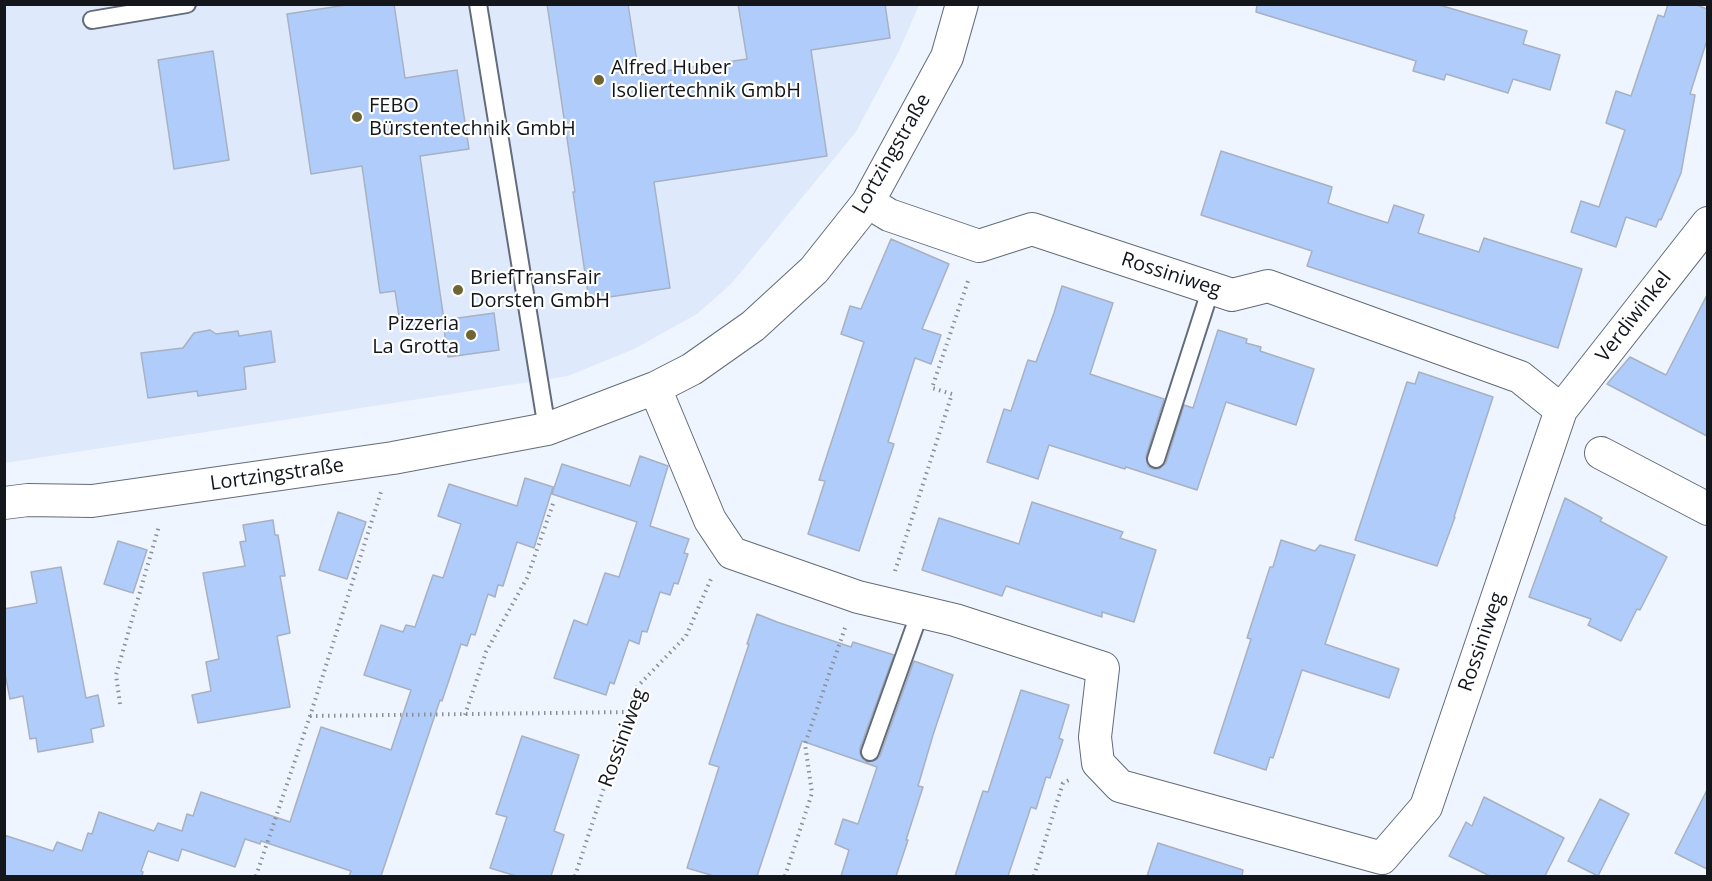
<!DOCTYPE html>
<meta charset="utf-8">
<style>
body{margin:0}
#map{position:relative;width:1712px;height:881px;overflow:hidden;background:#eff5ff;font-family:"Open Sans",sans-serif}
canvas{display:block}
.frame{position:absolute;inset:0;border:6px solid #13171c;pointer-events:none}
</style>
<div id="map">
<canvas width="1712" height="881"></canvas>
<div class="frame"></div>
</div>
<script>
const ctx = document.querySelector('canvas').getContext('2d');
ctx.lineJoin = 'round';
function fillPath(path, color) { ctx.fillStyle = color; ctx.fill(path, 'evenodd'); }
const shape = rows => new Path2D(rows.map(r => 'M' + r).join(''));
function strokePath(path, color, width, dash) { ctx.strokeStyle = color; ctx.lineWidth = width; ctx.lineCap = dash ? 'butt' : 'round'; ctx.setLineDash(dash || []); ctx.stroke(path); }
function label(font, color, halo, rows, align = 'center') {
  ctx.font = font + ' "Open Sans",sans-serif'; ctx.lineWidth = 4.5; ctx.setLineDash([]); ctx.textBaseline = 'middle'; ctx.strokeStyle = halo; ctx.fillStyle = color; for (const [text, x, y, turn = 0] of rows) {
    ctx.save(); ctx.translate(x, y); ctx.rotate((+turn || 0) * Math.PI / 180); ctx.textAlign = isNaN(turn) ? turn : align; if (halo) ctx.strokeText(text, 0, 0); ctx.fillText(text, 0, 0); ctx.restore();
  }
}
const built = shape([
 [5,5,919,5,899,51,856,132,731,284,697,314,634,349,568,376,5,463]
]);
const building = shape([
 [353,4,394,4,405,78,457,70,469,149,420,156,444,320,494,313,499,350,448,357,443,322,401,329,395,291,380,293,362,166,311,174,287,14,353,4],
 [547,4,628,4,639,75,747,59,738,4,885,4,890,38,811,50,827,156,654,182,670,288,589,300,573,192,575,192,547,4],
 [1257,4,1436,4,1527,31,1523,44,1560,55,1550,90,1513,79,1508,93,1446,74,1444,80,1413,71,1416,61,1256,12,1257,4],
 [1668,4,1694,4,1707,9,1707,40,1690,94,1695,95,1681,173,1661,220,1659,219,1656,227,1626,217,1616,247,1571,232,1581,201,1599,207,1625,130,1606,123,1616,91,1631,96,1658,15,1664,17,1668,4],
 [213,51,229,160,174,169,158,60,213,51],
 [1221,151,1332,187,1328,203,1357,213,1388,223,1394,205,1424,215,1418,233,1479,252,1484,238,1582,269,1558,348,1307,266,1312,251,1201,215,1221,151],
 [891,239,949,264,922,329,941,335,931,364,915,358,888,442,894,444,859,551,808,534,825,481,819,480,864,342,841,334,850,306,861,309,891,239],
 [1062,286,1113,303,1090,374,1164,399,1146,456,1148,466,1152,469,1159,469,1166,463,1184,405,1193,408,1218,330,1247,339,1246,343,1261,347,1260,351,1314,369,1296,425,1226,402,1197,490,1126,467,1125,469,1049,445,1038,479,987,462,1004,409,1011,411,1028,360,1036,362,1054,313,1062,286],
 [1707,295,1707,436,1607,384,1630,357,1666,375,1707,295],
 [210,330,216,334,238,331,239,336,271,331,275,362,244,367,246,389,198,396,197,391,148,398,141,353,183,348,194,333,210,330],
 [1419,372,1493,397,1454,517,1455,517,1437,566,1355,540,1407,382,1415,384,1419,372],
 [640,456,668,466,650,526,689,539,684,553,688,554,678,584,674,583,670,595,660,592,647,632,642,631,639,644,629,640,614,684,610,682,606,695,554,678,574,620,587,625,605,573,619,577,637,522,552,494,562,464,630,486,640,456],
 [525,478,553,487,534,548,517,542,503,586,498,585,495,597,488,594,475,635,471,634,467,646,461,644,442,701,440,700,381,876,349,876,351,871,261,841,260,844,245,839,235,867,182,849,178,861,148,851,141,871,143,872,142,876,4,876,4,835,53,851,57,842,82,851,88,833,92,834,99,812,154,831,158,823,182,831,187,814,193,816,201,792,290,822,321,727,391,750,411,690,364,675,381,625,403,632,406,625,415,627,433,575,443,578,461,524,438,516,449,484,517,506,525,478],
 [1565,498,1602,518,1600,521,1667,557,1640,610,1637,609,1621,641,1588,625,1591,619,1529,597,1565,498],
 [1032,502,1123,532,1120,538,1156,550,1134,622,1102,612,1102,617,1006,586,1002,596,922,570,939,518,1019,544,1032,502],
 [338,512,366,522,347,579,319,570,338,512],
 [273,520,275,535,278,535,285,576,280,576,290,633,277,636,290,707,198,723,192,695,211,691,206,662,219,659,203,573,245,566,240,542,246,541,243,525,273,520],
 [1281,540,1315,551,1320,545,1355,555,1325,644,1399,669,1389,698,1302,670,1273,758,1270,757,1266,770,1214,753,1251,639,1247,638,1270,567,1273,567,1281,540],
 [118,541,147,550,133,593,104,584,118,541],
 [61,567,86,698,98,695,104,726,91,729,93,742,38,752,36,738,30,739,23,696,10,699,4,669,4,609,37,603,31,572,61,567],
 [757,614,777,622,851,647,853,642,894,655,860,748,860,753,862,758,867,762,876,760,880,756,914,661,953,675,933,735,918,786,923,787,906,840,908,840,896,876,841,876,849,850,835,844,843,819,858,824,877,767,802,741,757,876,714,876,687,868,719,767,709,764,749,644,747,644,757,614],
 [1021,690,1069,705,1059,738,1063,740,1050,778,1046,777,1036,809,1031,807,1008,876,955,876,983,791,988,792,1021,690],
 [522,736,579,755,554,831,564,835,551,876,516,876,490,868,507,817,496,814,522,736],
 [1707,790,1707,869,1675,853,1707,790],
 [1484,797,1564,838,1545,876,1490,876,1449,856,1466,822,1472,826,1484,797],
 [1600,799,1629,814,1598,876,1568,861,1600,799],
 [1158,843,1243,870,1242,876,1147,876,1158,843]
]);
const path = shape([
 [895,571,952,394,932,388,969,278],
 [120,704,116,675,159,526],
 [465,715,486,652,527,578,554,501],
 [310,716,630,712],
 [256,876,310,716,381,492],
 [575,876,637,687,686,636,711,579],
 [785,876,812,793,805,744,845,628],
 [1034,876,1063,783,1069,780]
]);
const lane = shape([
 [478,4,547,429],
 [92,20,187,4],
 [1156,459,1211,288],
 [870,752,920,612]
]);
const street = shape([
 [868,202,889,215,979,246,1032,229,1232,295,1268,286,1520,377,1561,410],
 [655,388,710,520,732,553,858,597,955,620,1103,668,1095,737,1098,763,1120,786,1382,858,1426,807,1561,410,1708,223],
 [1601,453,1708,509],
 [4,503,28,500,92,501,393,458,547,429,655,388,692,369,753,326,814,270,868,202,947,57,962,4]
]);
const markers = [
 [599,80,6,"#6f6532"],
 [357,117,6,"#6f6532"],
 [458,290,6,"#6f6532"],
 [471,335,6,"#6f6532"]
];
const poiNames = [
 ["Alfred Huber",611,68],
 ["Isoliertechnik GmbH",611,91],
 ["FEBO",369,106],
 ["Bürstentechnik GmbH",369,129],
 ["BriefTransFair",470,278],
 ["Dorsten GmbH",470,301],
 ["Pizzeria",459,324,"right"],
 ["La Grotta",459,347,"right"]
];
const streetNames = [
 ["Lortzingstraße",892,154,-60],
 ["Rossiniweg",1171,275,18],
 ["Verdiwinkel",1634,317,-52],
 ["Lortzingstraße",277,475,-8],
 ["Rossiniweg",1482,642,-71],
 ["Rossiniweg",623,738,-70]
];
fillPath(built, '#dee9fc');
fillPath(building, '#b0ccfb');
strokePath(building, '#a7b1c1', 1.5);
strokePath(lane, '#636c7a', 20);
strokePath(street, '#636c7a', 34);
strokePath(path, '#8a9097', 4, [1.5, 4.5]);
strokePath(lane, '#fff', 16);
strokePath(street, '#fff', 32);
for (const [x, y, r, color] of markers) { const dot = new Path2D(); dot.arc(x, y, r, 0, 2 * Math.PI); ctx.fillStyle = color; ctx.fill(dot); strokePath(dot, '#fff', 2); }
label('20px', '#13171c', '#fff', poiNames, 'left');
label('20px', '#13171c', '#fff', streetNames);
</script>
